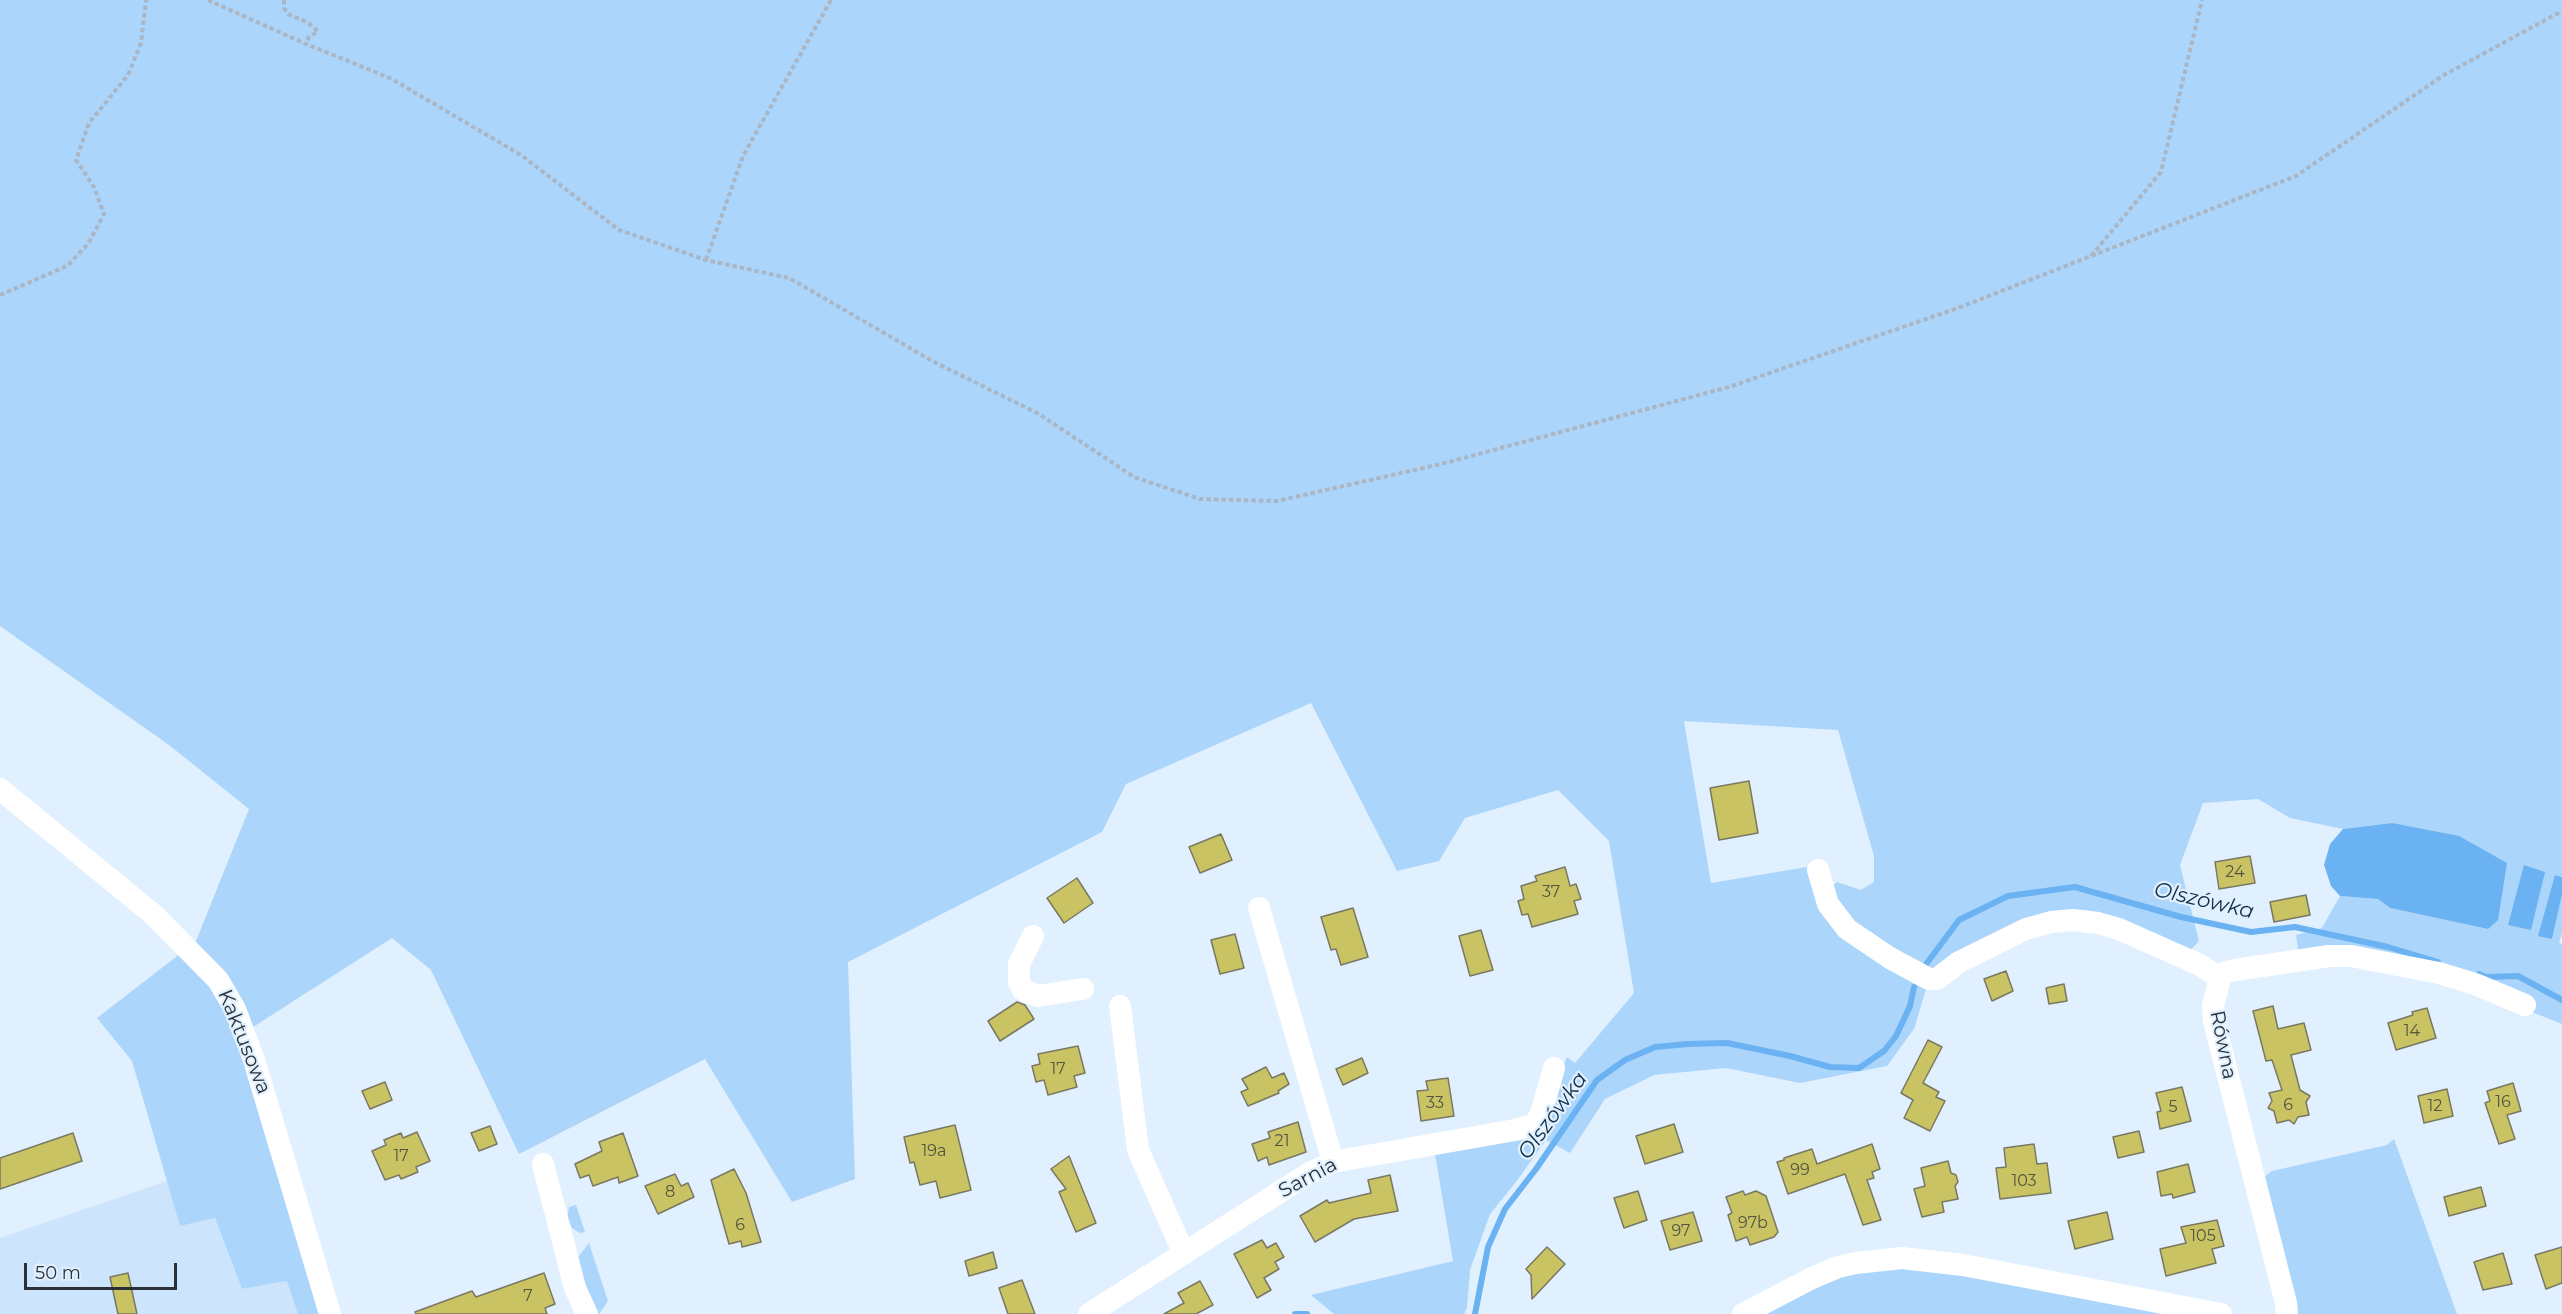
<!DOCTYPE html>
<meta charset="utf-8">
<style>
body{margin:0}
#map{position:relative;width:2562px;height:1314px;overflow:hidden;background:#e1f0ff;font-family:Montserrat,sans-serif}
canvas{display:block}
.scale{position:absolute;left:24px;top:1263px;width:153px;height:27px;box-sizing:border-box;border:3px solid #293037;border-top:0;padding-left:8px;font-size:18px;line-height:21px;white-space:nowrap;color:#293037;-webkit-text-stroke:4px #e1f0ff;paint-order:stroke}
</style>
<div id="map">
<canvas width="2562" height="1314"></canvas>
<div class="scale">50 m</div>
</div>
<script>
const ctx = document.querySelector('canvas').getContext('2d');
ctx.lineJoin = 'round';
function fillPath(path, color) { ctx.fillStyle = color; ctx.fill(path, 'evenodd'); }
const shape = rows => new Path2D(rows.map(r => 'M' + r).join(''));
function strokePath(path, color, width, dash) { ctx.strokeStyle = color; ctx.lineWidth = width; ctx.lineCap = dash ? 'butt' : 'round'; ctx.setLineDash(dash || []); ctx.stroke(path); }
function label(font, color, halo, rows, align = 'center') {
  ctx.font = font + ' Montserrat,sans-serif'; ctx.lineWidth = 4.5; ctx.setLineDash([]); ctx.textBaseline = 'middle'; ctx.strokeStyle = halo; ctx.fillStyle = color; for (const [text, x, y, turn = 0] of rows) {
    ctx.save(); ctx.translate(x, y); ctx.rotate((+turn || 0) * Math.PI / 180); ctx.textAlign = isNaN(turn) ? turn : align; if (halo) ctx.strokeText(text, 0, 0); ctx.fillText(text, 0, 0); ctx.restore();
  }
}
const built = shape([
 [167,1181,180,1226,215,1218,242,1289,288,1281,298,1314,0,1314,0,1238]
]);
const green = shape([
 [0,0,2562,0,2562,877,2555,875,2552,939,2562,895,2562,933,2559,943,2562,944,2562,1024,2527,1010,2530,1002,2299,955,2296,935,2322,928,2340,896,2378,899,2390,908,2488,929,2392,823,2343,829,2290,818,2258,799,2203,803,2180,865,2199,941,2188,953,2074,913,1931,974,1851,926,1830,888,1837,882,1861,890,1874,882,1874,856,1838,730,1684,721,1711,883,1807,867,1823,906,1927,986,1914,1029,1887,1066,1800,1083,1726,1068,1654,1075,1605,1099,1570,1153,1546,1140,1516,1182,1490,1214,1470,1270,1467,1308,1464,1314,1334,1314,1311,1295,1453,1261,1434,1148,1541,1122,1567,1057,1575,1063,1634,993,1609,841,1558,790,1465,818,1439,861,1397,871,1311,703,1126,784,1102,832,848,962,855,1179,792,1202,705,1059,519,1154,431,970,392,938,250,1029,194,946,249,809,169,745,0,626],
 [181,953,231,1012,325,1314,298,1314,287,1281,242,1289,215,1218,180,1226,132,1061,97,1018],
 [2394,1139,2457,1314,2296,1314,2262,1182,2265,1176,2272,1171,2387,1145],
 [576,1205,585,1232,580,1233,572,1228,567,1217,569,1207],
 [589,1243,608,1301,599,1314,593,1312,578,1257],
 [1902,1263,2183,1314,1760,1314,1841,1274]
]);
const water = shape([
 [2392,823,2459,836,2507,863,2498,920,2488,929,2390,908,2378,899,2340,896,2331,886,2324,865,2330,844,2343,829],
 [2524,865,2545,872,2531,930,2508,925],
 [2555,875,2562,877,2562,895,2552,939,2538,936]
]);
const stream = shape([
 [1927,963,1959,920,2008,896,2075,887,2181,917,2251,932,2295,927,2388,947,2438,962],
 [2479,974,2486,977,2518,976,2562,1000],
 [1295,1314,1307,1314],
 [1475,1314,1488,1247,1505,1209,1536,1169,1597,1080,1625,1060,1655,1047,1688,1044,1727,1043,1790,1056,1830,1067,1859,1068,1884,1051,1896,1036,1910,1006,1914,987]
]);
const building = shape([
 [1749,781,1758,833,1719,840,1710,788,1749,781],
 [1221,834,1232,860,1200,873,1189,847,1221,834],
 [2250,856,2255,883,2219,889,2215,862,2250,856],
 [1565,867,1570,886,1576,884,1581,899,1574,901,1578,914,1532,927,1528,914,1522,915,1518,901,1524,899,1521,886,1537,881,1535,876,1565,867],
 [1077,878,1093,903,1064,923,1047,898,1077,878],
 [2306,895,2310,915,2274,922,2270,902,2306,895],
 [1353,908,1368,957,1341,965,1336,949,1331,950,1321,917,1353,908],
 [1481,930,1493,970,1470,976,1459,936,1481,930],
 [1235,934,1244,968,1220,974,1211,940,1235,934],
 [2006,971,2013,991,1992,1001,1984,979,2006,971],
 [2064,984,2067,1001,2049,1004,2046,988,2064,984],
 [1017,1002,1025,1005,1034,1019,1000,1041,988,1021,1017,1002],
 [2273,1006,2278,1029,2304,1023,2311,1050,2291,1055,2300,1090,2310,1096,2306,1102,2309,1115,2298,1117,2294,1124,2289,1120,2277,1123,2274,1111,2268,1108,2272,1101,2269,1093,2282,1090,2272,1060,2266,1061,2253,1011,2273,1006],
 [2427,1008,2436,1038,2396,1050,2388,1023,2413,1015,2412,1012,2427,1008],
 [1928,1040,1942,1047,1923,1083,1939,1092,1936,1097,1945,1101,1930,1131,1904,1118,1913,1100,1901,1093,1928,1040],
 [1078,1046,1085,1073,1074,1076,1077,1087,1048,1095,1044,1080,1036,1082,1032,1066,1040,1064,1038,1054,1078,1046],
 [1362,1058,1368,1073,1343,1085,1336,1069,1362,1058],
 [1266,1067,1272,1078,1284,1073,1289,1084,1278,1091,1279,1093,1248,1106,1241,1092,1248,1089,1242,1079,1266,1067],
 [1448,1078,1454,1116,1421,1121,1417,1091,1428,1090,1426,1081,1448,1078],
 [385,1082,392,1100,370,1109,362,1091,385,1082],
 [2513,1083,2521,1111,2507,1115,2515,1139,2499,1144,2485,1103,2490,1101,2487,1091,2513,1083],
 [2182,1087,2191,1121,2160,1129,2157,1112,2161,1111,2156,1093,2182,1087],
 [2447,1089,2453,1116,2424,1123,2418,1096,2447,1089],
 [1298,1122,1306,1152,1269,1165,1267,1157,1258,1161,1252,1144,1270,1138,1268,1132,1298,1122],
 [1674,1124,1683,1152,1645,1164,1636,1136,1674,1124],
 [955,1125,971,1190,940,1198,936,1181,920,1185,914,1162,910,1163,904,1137,955,1125],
 [490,1126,497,1144,479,1151,471,1133,490,1126],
 [2139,1131,2144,1152,2118,1158,2113,1137,2139,1131],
 [417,1132,430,1161,416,1167,418,1172,401,1179,399,1175,385,1180,372,1151,386,1145,384,1140,401,1133,403,1138,417,1132],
 [73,1133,82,1161,0,1189,0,1158,73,1133],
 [623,1133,638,1176,619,1183,618,1177,593,1186,589,1175,580,1178,575,1164,602,1151,599,1142,623,1133],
 [1872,1144,1880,1169,1872,1172,1874,1178,1867,1180,1881,1220,1863,1225,1845,1174,1788,1194,1777,1162,1784,1160,1784,1158,1812,1149,1817,1164,1872,1144],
 [2034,1144,2037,1164,2047,1163,2051,1193,2000,1199,1996,1168,2006,1167,2004,1148,2034,1144],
 [1069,1156,1096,1223,1076,1232,1059,1192,1066,1189,1051,1169,1069,1156],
 [1948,1161,1951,1173,1956,1175,1958,1182,1955,1186,1958,1199,1942,1202,1944,1212,1922,1217,1914,1189,1925,1186,1921,1168,1948,1161],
 [2188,1164,2195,1192,2173,1198,2172,1194,2161,1196,2157,1172,2188,1164],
 [734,1169,746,1193,761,1242,742,1247,741,1241,729,1244,711,1180,734,1169],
 [675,1174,681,1186,688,1183,694,1197,658,1214,645,1186,675,1174],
 [1390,1175,1398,1211,1354,1219,1315,1242,1300,1216,1327,1200,1329,1203,1371,1193,1368,1180,1390,1175],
 [2481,1187,2486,1206,2449,1216,2444,1197,2481,1187],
 [1638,1191,1647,1220,1624,1228,1614,1198,1638,1191],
 [1743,1191,1745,1195,1756,1191,1766,1196,1778,1232,1774,1237,1750,1245,1747,1237,1736,1241,1728,1215,1732,1213,1726,1197,1743,1191],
 [1693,1212,1702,1241,1670,1250,1661,1221,1693,1212],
 [2107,1212,2113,1239,2075,1249,2068,1221,2107,1212],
 [2217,1220,2224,1246,2212,1249,2216,1263,2166,1276,2160,1249,2186,1243,2181,1227,2217,1220],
 [1262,1240,1267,1248,1276,1243,1284,1257,1275,1262,1279,1269,1264,1278,1271,1290,1257,1298,1234,1254,1262,1240],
 [1547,1247,1565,1264,1532,1299,1531,1275,1526,1269,1547,1247],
 [2562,1247,2562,1283,2546,1289,2535,1255,2562,1247],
 [993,1252,997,1268,969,1276,965,1261,993,1252],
 [2503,1253,2512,1284,2483,1290,2474,1262,2503,1253],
 [128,1273,137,1314,118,1314,110,1277,128,1273],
 [544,1273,555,1304,545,1308,547,1314,416,1314,415,1312,472,1291,476,1297,544,1273],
 [1022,1280,1035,1314,1008,1314,999,1288,1022,1280],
 [1200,1281,1213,1305,1196,1314,1164,1314,1184,1303,1178,1293,1200,1281]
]);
const path = shape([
 [208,0,306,44,390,78,521,155,619,230,706,260,789,278,936,363,1039,414,1134,477,1200,499,1277,501,1441,464,1729,387,1958,308,2296,176,2444,75,2562,11],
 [284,0,284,8,288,14,307,22,318,31,309,37,306,44],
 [2091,256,2161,172,2202,0],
 [706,260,743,156,831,0],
 [0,295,67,266,88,244,104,214,94,187,76,160,89,123,128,75,141,43,146,0]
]);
const minor = shape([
 [0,789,154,915,218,980,235,1009,254,1060,330,1314],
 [1818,870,1828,904,1847,929,1890,958,1929,979,1937,979,1959,962,2026,929,2051,922,2073,920,2098,923,2119,929,2200,965,2220,978],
 [1259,908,1333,1162],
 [1033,936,1019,964,1019,982,1023,990,1038,996,1083,989],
 [1120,1006,1138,1150,1184,1254],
 [543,1164,575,1288,587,1314],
 [1089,1314,1308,1174,1333,1162,1515,1130,1534,1125,1541,1114,1554,1068],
 [1743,1314,1812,1278,1838,1267,1856,1263,1902,1258,1963,1265,2221,1314],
 [2287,1314,2286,1303,2214,1021,2213,1006,2220,978,2226,972,2235,970,2329,956,2351,956,2439,973,2475,984,2525,1005]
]);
const numberNames = [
 ["24",2235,872],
 ["37",1551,892],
 ["14",2412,1031],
 ["17",1058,1069],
 ["16",2503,1102],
 ["33",1435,1103],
 ["6",2288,1105],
 ["12",2435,1106],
 ["5",2173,1107],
 ["21",1282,1141],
 ["19a",934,1151],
 ["17",401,1156],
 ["99",1800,1170],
 ["103",2024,1181],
 ["8",670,1192],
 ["97b",1753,1223],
 ["6",740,1225],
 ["97",1681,1231],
 ["105",2203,1236],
 ["7",528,1296]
];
const streetNames = [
 ["Kaktusowa",244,1042,68],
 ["Równa",2223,1045,79],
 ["Sarnia",1308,1178,-28]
];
const waterNames = [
 ["Olszówka",2204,901,13],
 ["Olszówka",1553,1116,-54]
];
fillPath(built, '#cce5fc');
fillPath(green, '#acd5fb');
fillPath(water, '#6ab2f1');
strokePath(stream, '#6ab2f1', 6);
fillPath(building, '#cac364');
strokePath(building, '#797863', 1.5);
strokePath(path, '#aab6c3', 4, [4.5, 3]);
strokePath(minor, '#fff', 22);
label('16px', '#515542', null, numberNames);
label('20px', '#293037', '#e1f0ff', streetNames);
label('italic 21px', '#112f49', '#e1f0ff', waterNames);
</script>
